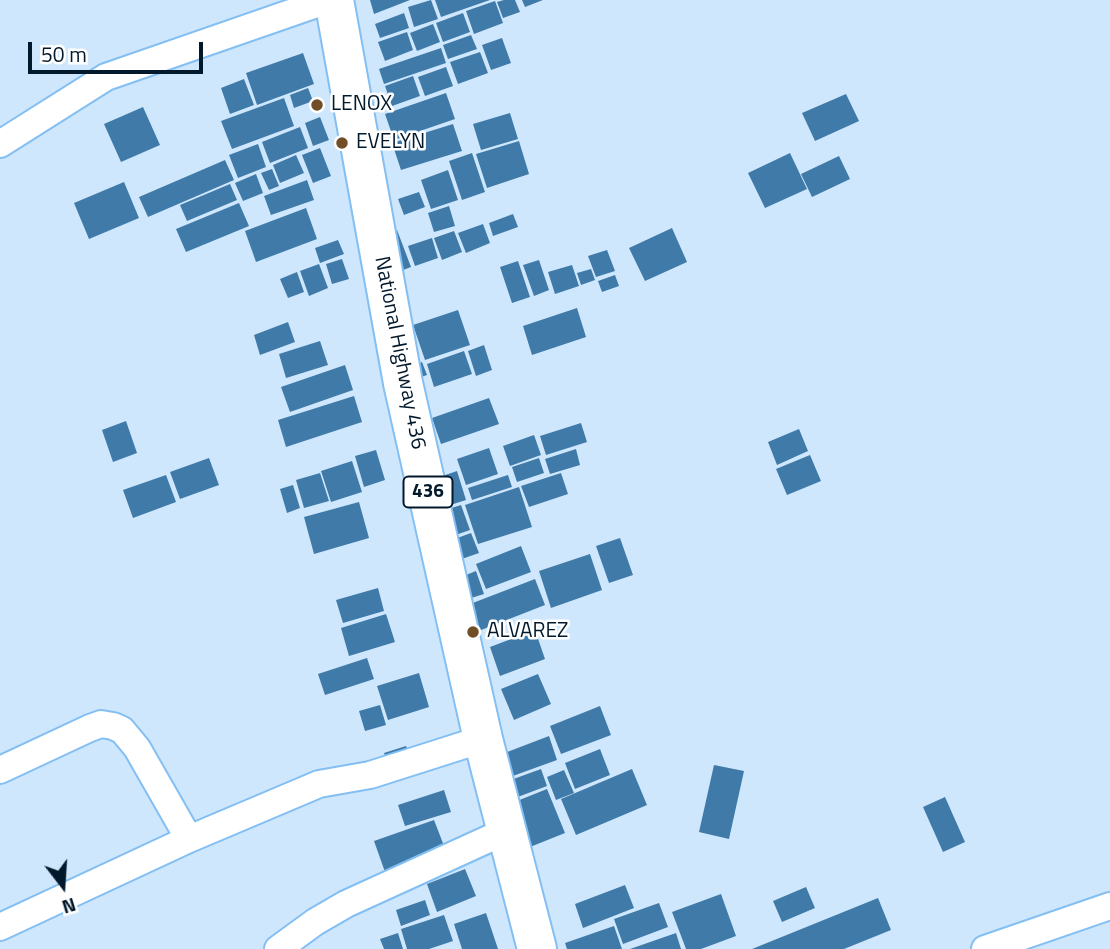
<!DOCTYPE html>
<style>
body{margin:0}
#map{position:relative;width:1110px;height:949px;overflow:hidden;background:#cfe7fc;font-family:"Titillium Web",sans-serif}
canvas{display:block}
.north{position:absolute;left:28px;top:851px;width:70px;height:70px;-webkit-text-stroke:5px #fff;paint-order:stroke;rotate:163deg;font-size:19px;font-weight:700;line-height:28px;text-align:center;color:#02192c}
.north::after{content:'';display:block;margin:auto;width:24px;height:32px;background:#02192c;clip-path:polygon(50% 0,100% 100%,50% 72%,0 100%)}
.scale{position:absolute;left:28px;top:42px;width:175px;height:32px;box-sizing:border-box;border:4px solid #02192c;border-top:0;padding-left:9px;font-size:21px;line-height:24px;white-space:nowrap;color:#02192c;-webkit-text-stroke:5px #fff;paint-order:stroke}
</style>
<div id="map">
<canvas width="1110" height="949"></canvas>
<div class="north">N</div>
<div class="scale">50 m</div>
</div>
<script>
const ctx = document.querySelector('canvas').getContext('2d');
ctx.lineJoin = 'round';
function fillPath(path, color) { ctx.fillStyle = color; ctx.fill(path, 'evenodd'); }
const shape = rows => new Path2D(rows.map(r => 'M' + r).join(''));
function strokePath(path, color, width, dash) { ctx.strokeStyle = color; ctx.lineWidth = width; ctx.lineCap = dash ? 'butt' : 'round'; ctx.setLineDash(dash || []); ctx.stroke(path); }
function label(font, color, halo, rows, align = 'center') {
  ctx.font = font + ' "Titillium Web",sans-serif'; ctx.lineWidth = 5; ctx.setLineDash([]); ctx.textBaseline = 'middle'; ctx.strokeStyle = halo; ctx.fillStyle = color; for (const [text, x, y, turn = 0] of rows) {
    ctx.save(); ctx.translate(x, y); ctx.rotate((+turn || 0) * Math.PI / 180); ctx.textAlign = isNaN(turn) ? turn : align; if (halo) ctx.strokeText(text, 0, 0); ctx.fillText(text, 0, 0); ctx.restore();
  }
}
const building = shape([
 [370,0,410,0,374,14],
 [431,0,438,19,414,27,408,7],
 [435,0,490,0,441,17],
 [504,0,515,0,520,12,503,18,497,2],
 [522,0,543,0,525,7],
 [495,1,503,23,474,34,466,11],
 [404,13,409,28,380,38,375,24],
 [463,13,470,32,443,42,436,23],
 [433,24,440,42,417,51,410,33],
 [407,32,413,50,385,61,378,42],
 [471,35,477,49,448,59,443,45],
 [502,38,511,63,491,70,482,45],
 [441,48,446,63,384,84,379,69],
 [480,52,488,73,458,84,450,62],
 [303,53,314,84,257,105,246,73],
 [446,67,453,86,425,96,418,77],
 [413,76,420,96,392,106,385,86],
 [244,79,254,105,230,114,221,88],
 [308,88,313,101,294,108,290,95],
 [446,93,455,119,394,140,385,114],
 [846,94,859,121,815,141,802,113],
 [284,98,294,126,232,149,221,121],
 [143,107,160,145,121,162,104,124],
 [510,113,518,139,481,150,473,124],
 [320,117,329,140,313,146,305,123],
 [453,124,462,151,401,170,392,143],
 [300,127,308,148,270,163,262,142],
 [519,141,529,174,487,188,476,154],
 [258,144,266,167,238,178,229,155],
 [320,148,331,176,313,183,302,155],
 [472,153,485,192,462,200,449,161],
 [790,153,807,189,765,208,748,173],
 [296,155,304,173,280,183,273,165],
 [839,156,850,179,812,197,801,174],
 [225,160,234,180,148,217,139,197],
 [272,169,279,186,269,190,261,173],
 [448,170,458,200,431,209,421,180],
 [256,174,263,193,243,201,235,183],
 [307,180,314,200,271,215,264,196],
 [124,182,139,218,89,239,74,203],
 [230,184,237,200,187,221,180,205],
 [419,192,425,207,404,215,398,199],
 [239,203,249,226,186,252,176,229],
 [449,206,455,226,434,232,428,213],
 [306,208,317,239,256,262,245,231],
 [513,214,518,227,493,236,489,223],
 [483,224,490,243,466,253,458,233],
 [672,228,687,262,645,281,629,248],
 [397,230,411,267,398,272,384,234],
 [454,231,462,252,442,260,434,238],
 [432,238,438,258,415,266,408,246],
 [338,240,344,254,320,263,315,248],
 [607,250,615,271,596,277,588,256],
 [342,259,349,279,332,284,326,264],
 [539,260,549,290,534,296,523,265],
 [518,261,530,297,512,303,500,267],
 [319,264,328,288,309,296,300,271],
 [572,265,579,286,555,294,548,272],
 [591,269,595,280,581,285,577,273],
 [297,272,304,292,288,298,280,279],
 [615,275,619,286,602,292,598,281],
 [577,308,586,337,532,355,523,326],
 [458,310,470,345,425,360,413,325],
 [288,322,295,342,260,355,254,335],
 [320,341,328,365,286,378,279,354],
 [484,345,492,370,476,376,468,351],
 [464,351,472,374,434,387,427,364],
 [422,362,427,375,415,379,411,366],
 [345,365,353,390,290,412,281,387],
 [354,396,362,422,286,447,278,420],
 [489,398,499,424,441,444,432,418],
 [126,421,137,453,113,462,102,430],
 [581,423,587,442,546,455,540,436],
 [799,429,808,451,777,465,768,442],
 [534,435,541,455,510,466,503,446],
 [489,448,498,474,466,485,457,459],
 [576,449,580,465,550,474,545,459],
 [376,450,385,480,364,487,355,456],
 [810,455,821,481,787,495,776,469],
 [209,458,219,485,180,499,170,472],
 [539,458,544,473,517,482,512,467],
 [352,461,362,492,331,502,321,471],
 [457,471,466,500,444,507,434,479],
 [320,473,329,501,304,508,296,480],
 [561,473,568,494,529,507,521,486],
 [166,475,176,502,133,518,123,490],
 [508,475,512,487,472,500,468,488],
 [293,485,300,508,287,513,280,489],
 [519,487,532,527,478,544,465,505],
 [359,502,369,538,314,554,304,517],
 [461,505,470,530,447,538,439,512],
 [471,533,479,553,456,561,449,541],
 [620,538,633,575,609,583,596,546],
 [521,546,531,572,486,589,476,564],
 [590,554,602,590,551,608,539,571],
 [476,571,484,594,468,599,461,577],
 [535,579,545,605,476,632,465,606],
 [378,588,384,611,343,623,336,600],
 [386,614,395,642,349,656,341,628],
 [535,630,545,659,500,676,490,647],
 [367,658,374,679,325,695,318,674],
 [419,673,429,707,388,720,377,686],
 [538,674,551,704,514,720,501,689],
 [380,705,386,725,365,731,359,711],
 [600,706,611,735,561,754,550,726],
 [549,736,557,760,510,777,502,754],
 [406,746,410,756,388,764,384,753],
 [600,749,610,775,575,789,565,763],
 [714,765,744,771,729,839,699,832],
 [541,769,547,786,515,798,508,781],
 [632,769,647,805,576,835,561,799],
 [564,770,574,793,556,800,547,777],
 [547,789,565,833,530,847,512,803],
 [444,790,451,812,405,826,398,805],
 [945,797,965,842,943,852,923,807],
 [434,820,446,851,385,872,374,841],
 [465,869,476,896,437,912,427,884],
 [625,885,634,908,583,928,575,904],
 [806,887,815,908,782,922,773,901],
 [721,894,736,936,701,949,686,949,672,912],
 [878,898,891,930,844,949,752,949],
 [425,900,430,915,401,926,396,910],
 [659,903,668,927,623,944,614,919],
 [486,913,498,949,462,949,454,924],
 [444,915,453,941,429,949,407,949,401,929],
 [614,926,622,949,567,949,565,943],
 [398,933,403,949,384,949,380,939],
 [676,933,681,949,630,949]
]);
const minor = shape([
 [0,144,106,77,328,0],
 [0,770,90,728,101,724,113,726,122,730,137,748,189,839],
 [0,927,189,839,319,784,370,775,483,739],
 [278,949,315,922,346,904,506,831],
 [985,949,1110,906]
]);
const primary = shape([
 [334,0,403,383,483,739,537,949]
]);
const markers = [
 [317,105,7,"#724e28"],
 [342,143,7,"#724e28"],
 [473,632,7,"#724e28"]
];
const shields = [
 [428,492,49]
];
const shieldNames = [
 ["436",428,492]
];
const poiNames = [
 ["LENOX",331,105],
 ["EVELYN",356,143],
 ["ALVAREZ",487,632]
];
const streetNames = [
 ["National Highway 436",399,353,79]
];
fillPath(building, '#3f7aa9');
strokePath(minor, '#83bff2', 30);
strokePath(primary, '#83bff2', 42);
strokePath(minor, '#fff', 26);
strokePath(primary, '#fff', 38);
for (const [x, y, r, color] of markers) { const dot = new Path2D(); dot.arc(x, y, r, 0, 2 * Math.PI); ctx.fillStyle = color; ctx.fill(dot); strokePath(dot, '#fff', 2.5); }
for (const [x, y, w] of shields) { const box = new Path2D(); box.roundRect(x - w / 2, y - 15.5, w, 31, 5); ctx.fillStyle = '#fff'; ctx.fill(box); strokePath(box, '#02192c', 2); }
label('bold 19px', '#02192c', null, shieldNames);
label('21px', '#02192c', '#fff', poiNames, 'left');
label('21px', '#02192c', '#fff', streetNames);
</script>
